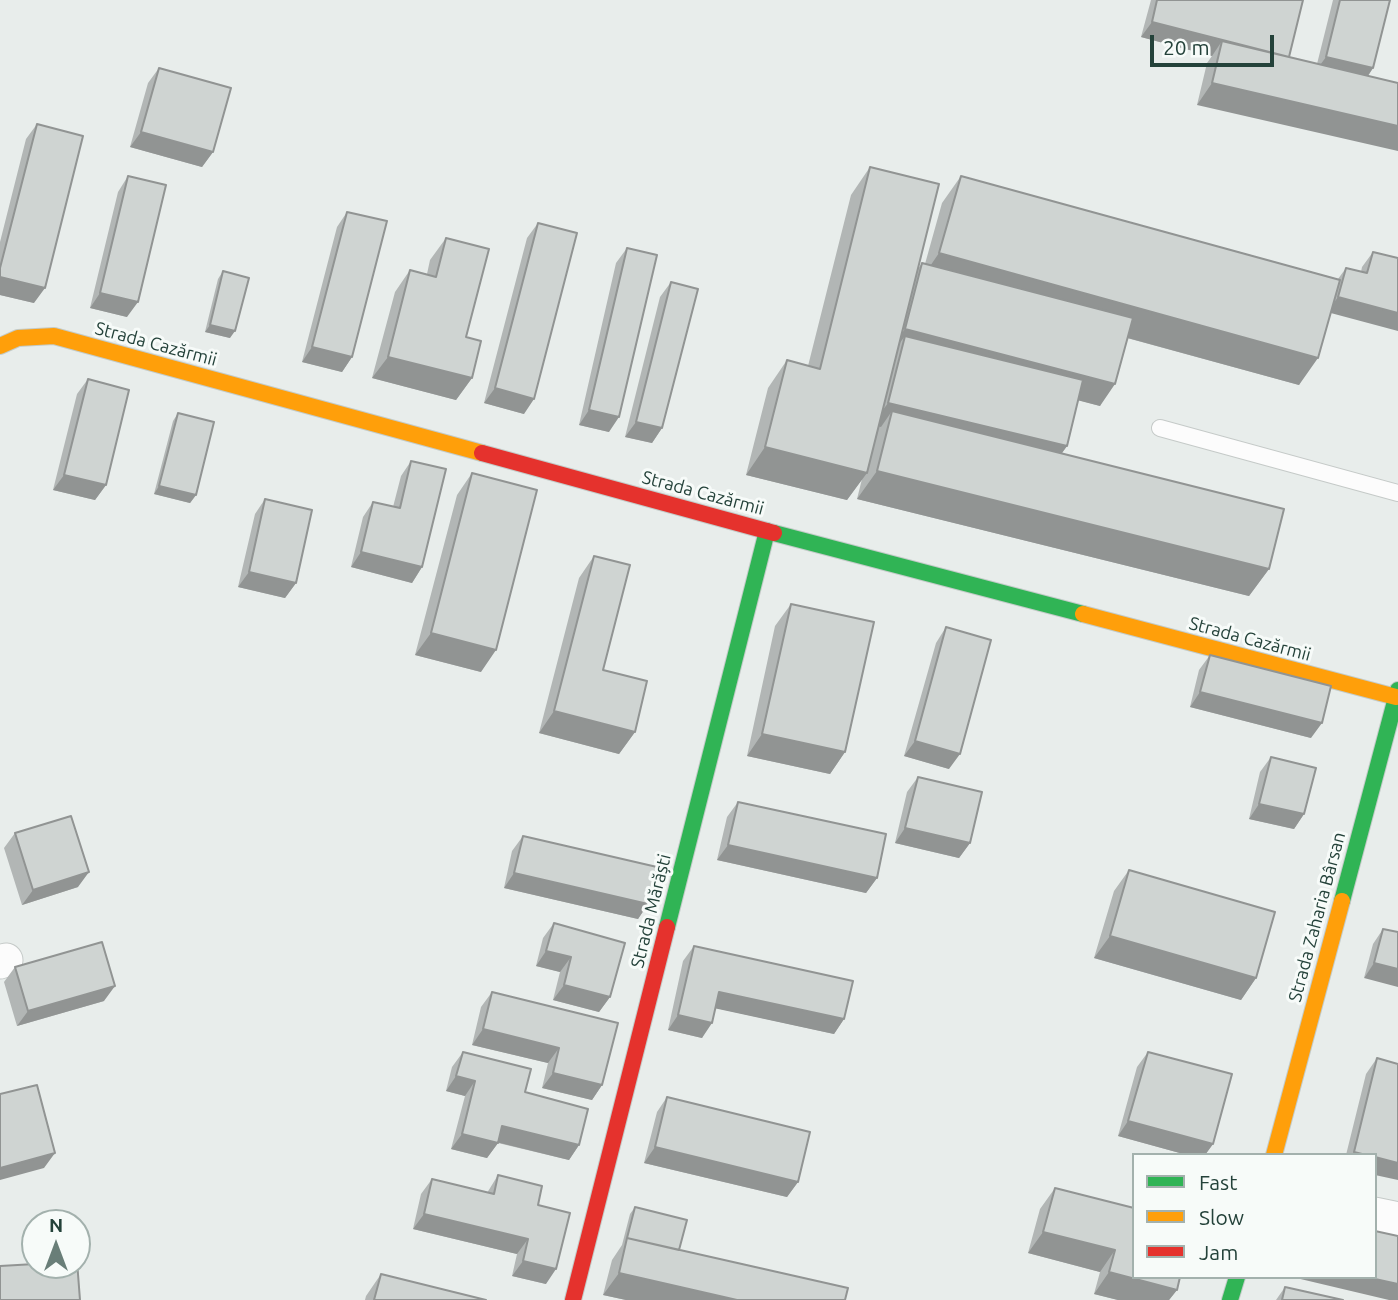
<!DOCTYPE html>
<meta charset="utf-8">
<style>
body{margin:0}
#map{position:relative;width:1398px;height:1300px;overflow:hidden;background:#e8edeb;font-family:Ubuntu,sans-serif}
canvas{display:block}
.legend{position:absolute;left:1132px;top:1153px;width:245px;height:126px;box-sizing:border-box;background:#f7fbf9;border:2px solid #a3b1ad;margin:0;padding:9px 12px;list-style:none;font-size:21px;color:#24423a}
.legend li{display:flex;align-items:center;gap:14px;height:35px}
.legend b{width:35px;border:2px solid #a3b1ad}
.north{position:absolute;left:21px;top:1209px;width:70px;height:70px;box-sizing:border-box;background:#f7fbf9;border:2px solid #a3b1ad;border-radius:50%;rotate:0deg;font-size:19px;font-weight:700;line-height:28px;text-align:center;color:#24423a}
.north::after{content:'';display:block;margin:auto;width:24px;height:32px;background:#697e78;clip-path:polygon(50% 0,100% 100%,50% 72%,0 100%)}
.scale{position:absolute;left:1150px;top:35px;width:124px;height:32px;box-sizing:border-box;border:4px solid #24423a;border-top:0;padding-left:9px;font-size:21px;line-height:24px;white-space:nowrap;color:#24423a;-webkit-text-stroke:5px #f7fbf9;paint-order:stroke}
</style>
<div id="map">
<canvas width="1398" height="1300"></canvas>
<ul class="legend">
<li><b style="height:9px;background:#30b455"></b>Fast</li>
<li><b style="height:9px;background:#ff9f0a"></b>Slow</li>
<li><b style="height:9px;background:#e5322d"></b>Jam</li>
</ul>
<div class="north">N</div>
<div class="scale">20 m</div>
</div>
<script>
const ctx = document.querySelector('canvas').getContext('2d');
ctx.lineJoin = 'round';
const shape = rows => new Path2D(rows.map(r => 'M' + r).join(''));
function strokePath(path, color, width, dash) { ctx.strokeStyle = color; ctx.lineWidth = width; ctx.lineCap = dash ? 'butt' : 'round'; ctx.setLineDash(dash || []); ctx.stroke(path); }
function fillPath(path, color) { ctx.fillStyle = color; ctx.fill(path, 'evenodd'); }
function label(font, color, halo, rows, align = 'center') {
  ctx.font = font + ' Ubuntu,sans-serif'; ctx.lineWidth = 6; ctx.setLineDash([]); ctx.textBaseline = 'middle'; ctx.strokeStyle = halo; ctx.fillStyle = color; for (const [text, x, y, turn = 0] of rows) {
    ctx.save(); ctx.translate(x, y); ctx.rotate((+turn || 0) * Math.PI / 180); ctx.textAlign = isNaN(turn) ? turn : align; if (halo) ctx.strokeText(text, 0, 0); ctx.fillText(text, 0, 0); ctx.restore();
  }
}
const lane = shape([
 [1160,428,1398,493]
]);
const street = shape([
 [0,962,6,960],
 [1375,1214,1398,1219]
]);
const fast = shape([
 [774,533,1083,614],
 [1342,901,1398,690],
 [667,927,767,531],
 [1230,1300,1237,1277]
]);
const slow = shape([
 [0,346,18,338,54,336,482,453],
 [1083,614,1396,697],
 [1274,1155,1342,901]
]);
const jam = shape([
 [482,453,774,533],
 [573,1300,667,927]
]);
const wall = shape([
 [1151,0,1303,0,1289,57,1317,64,1333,0,1390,0,1373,68,1368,76,1197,105,1207,63,1212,56,1141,37],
 [159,68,213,152,202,167,130,147,148,83],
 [37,124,34,303,0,295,0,242,26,139],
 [870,167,917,270,922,263,925,264,942,203,961,176,1338,279,1346,268,1361,272,1362,267,1373,252,1398,258,1331,313,1299,385,1127,338,1100,406,1078,400,1067,446,1062,453,1269,569,1249,596,857,499,862,479,847,500,746,475,768,388,787,360,808,366,851,195],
 [128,176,127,317,90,308,118,192],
 [347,212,352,357,342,372,302,362,337,227],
 [538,223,524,414,484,403,527,238],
 [446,238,466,337,472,378,456,400,372,378,395,292,410,270,427,274,430,260],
 [627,248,609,432,579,425,616,263],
 [223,271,230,338,205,332,218,279],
 [671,282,662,428,652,443,625,437,660,297],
 [88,379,106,485,95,500,53,490,77,394],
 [178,413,196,495,190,503,154,494,173,421],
 [411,461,422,567,412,583,351,567,363,517,373,502,393,507,401,476],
 [472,473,481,672,415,655,457,495],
 [265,499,296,583,285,598,238,587,255,514],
 [594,556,603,670,635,732,619,754,539,733,579,578],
 [791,604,845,752,830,774,747,756,775,626],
 [946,627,949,769,904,756,936,643],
 [1210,655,1311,738,1190,707,1199,670],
 [1271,757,1304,814,1294,829,1249,819,1260,772],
 [918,777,970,843,959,858,895,843,907,792],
 [738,802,877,878,866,893,717,860,727,817],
 [15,833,78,887,22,905,4,848],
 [523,836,648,904,638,919,504,888,512,851],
 [1129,870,1256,978,1241,1000,1094,958,1114,891],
 [554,923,610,997,599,1012,553,1000,560,972,536,966,543,938],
 [1383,929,1398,932,1364,978,1373,944],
 [694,946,844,1019,834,1034,716,1008,702,1038,668,1030,683,961],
 [15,967,104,1001,17,1026,4,982],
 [492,992,602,1085,592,1100,542,1088,548,1063,472,1045,481,1007],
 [463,1052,525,1092,579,1145,569,1160,498,1143,487,1158,451,1149,465,1096,446,1091,452,1067],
 [1148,1052,1213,1144,1205,1155,1187,1155,1118,1136,1137,1067],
 [1377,1058,1375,1155,1346,1155,1366,1074],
 [667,1097,798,1182,787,1197,644,1163,657,1112],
 [498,1175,538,1205,546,1284,512,1276,517,1254,413,1229,421,1194,432,1179,487,1193],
 [1055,1188,1177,1290,1169,1300,1118,1300,1094,1294,1100,1272,1028,1253,1040,1209],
 [635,1207,679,1250,845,1300,626,1300,603,1295,612,1260,622,1245,630,1214],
 [381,1274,486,1300,365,1300,366,1296],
 [1285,1287,1343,1300,1276,1300]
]);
const shadedWall = shape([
 [1152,22,1288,58,1222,41,1212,56,1141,37],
 [1326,57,1373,68,1363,83,1315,72],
 [1212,83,1398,126,1398,151,1197,105],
 [141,132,213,152,202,167,130,147],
 [939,253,1318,358,1299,385,920,281],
 [0,277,45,288,34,303,0,295],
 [100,293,138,302,127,317,90,308],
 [1338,297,1398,313,1398,331,1327,312],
 [210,325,235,331,230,338,205,332],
 [905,329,1115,384,1100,406,900,354,905,336,893,352,889,351],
 [312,347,352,357,342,372,302,362],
 [388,357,472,378,456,400,372,378],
 [495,388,534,399,524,414,484,403],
 [888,403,1067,446,1051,468,892,411,881,427,872,425],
 [589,410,619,417,609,432,579,425],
 [636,422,662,428,652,443,625,437],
 [765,447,867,473,847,500,746,475],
 [877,471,1269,569,1249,596,857,499],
 [64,475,106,485,95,500,53,490],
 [159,486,196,495,190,503,154,494],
 [361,552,422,567,412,583,351,567],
 [249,572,296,583,285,598,238,587],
 [431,633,496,650,481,672,415,655],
 [1200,692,1322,723,1311,738,1190,707],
 [554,711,635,732,619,754,539,733],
 [762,734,845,752,830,774,747,756],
 [915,741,960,754,949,769,904,756],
 [1259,804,1304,814,1294,829,1249,819],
 [905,828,970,843,959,858,895,843],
 [728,845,877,878,866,893,717,860],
 [89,872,78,887,22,905,33,890],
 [514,873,648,904,638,919,504,888],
 [1110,936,1256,978,1241,1000,1094,958],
 [546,951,571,957,560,972,536,966],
 [1374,963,1398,969,1398,987,1364,978],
 [564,985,610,997,599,1012,553,1000],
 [115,986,104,1001,17,1026,28,1011],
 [719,992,844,1019,834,1034,709,1007],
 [678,1015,712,1023,702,1038,668,1030],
 [483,1029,559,1048,548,1063,472,1045],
 [553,1073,602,1085,592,1100,542,1088],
 [456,1076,475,1081,465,1096,446,1091],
 [1128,1121,1213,1144,1205,1155,1187,1155,1118,1136],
 [502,1126,579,1145,569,1160,492,1141],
 [462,1134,498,1143,487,1158,451,1149],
 [655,1147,798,1182,787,1197,644,1163],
 [1354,1152,1366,1155,1351,1155],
 [55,1153,44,1168,0,1180,0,1168],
 [1375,1157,1398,1163,1398,1180,1375,1175],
 [424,1214,528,1239,517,1254,413,1229],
 [1043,1232,1115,1250,1100,1272,1028,1253],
 [523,1261,556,1269,546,1284,512,1276],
 [1109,1272,1177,1290,1169,1300,1118,1300,1094,1294],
 [619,1273,737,1300,626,1300,603,1295],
 [1292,1277,1366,1277,1398,1284,1398,1300,1389,1300]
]);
const building = shape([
 [1157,0,1303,0,1289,57,1152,22,1157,0],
 [1340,0,1390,0,1373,68,1326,57,1340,0],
 [1222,41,1398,83,1398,126,1212,83,1222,41],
 [159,68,231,88,213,152,141,132,159,68],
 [37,124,83,136,45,288,0,277,0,268,37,124],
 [870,167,939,184,867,473,765,447,787,360,820,369,870,167],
 [128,176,166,185,138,302,100,293,128,176],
 [961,176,1340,280,1318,358,939,253,961,176],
 [347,212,387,221,352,357,312,347,347,212],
 [538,223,577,233,534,399,495,388,538,223],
 [446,238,489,249,466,337,481,341,472,378,388,357,410,270,436,277,446,238],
 [627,248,657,255,619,417,589,410,627,248],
 [1373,252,1398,258,1398,313,1338,297,1346,268,1367,273,1373,252],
 [922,263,1133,318,1115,384,905,329,922,263],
 [223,271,249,278,235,331,210,325,223,271],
 [671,282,698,289,662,428,636,422,671,282],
 [905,336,1083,380,1067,446,888,403,905,336],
 [88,379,129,390,106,485,64,475,88,379],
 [892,411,1284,509,1269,569,877,471,892,411],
 [178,413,214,422,196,495,159,486,178,413],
 [411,461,446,469,422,567,361,552,373,502,400,508,411,461],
 [472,473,537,490,496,650,431,633,472,473],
 [265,499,312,510,296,583,249,572,265,499],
 [594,556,630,565,603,670,647,681,635,732,554,711,594,556],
 [791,604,874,622,845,752,762,734,791,604],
 [946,627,991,640,960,754,915,741,946,627],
 [1210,655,1331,686,1322,723,1200,692,1210,655],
 [1271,757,1316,768,1304,814,1259,804,1271,757],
 [918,777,982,792,970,843,905,828,918,777],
 [738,802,886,834,877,878,728,845,738,802],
 [71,816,89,872,33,890,15,833,71,816],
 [523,836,657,867,648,904,514,873,523,836],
 [1129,870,1275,912,1256,978,1110,936,1129,870],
 [554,923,625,943,610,997,564,985,571,957,546,951,554,923],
 [1383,929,1398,932,1398,969,1374,963,1383,929],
 [102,942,115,986,28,1011,15,967,102,942],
 [694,946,853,981,844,1019,719,992,712,1023,678,1015,694,946],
 [492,992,618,1023,602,1085,553,1073,559,1048,483,1029,492,992],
 [463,1052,531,1069,525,1092,588,1109,579,1145,502,1126,498,1143,462,1134,475,1081,456,1076,463,1052],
 [1148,1052,1232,1074,1213,1144,1128,1121,1148,1052],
 [1377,1058,1398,1064,1398,1163,1375,1157,1375,1155,1366,1155,1354,1152,1377,1058],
 [37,1085,55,1153,0,1168,0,1094,37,1085],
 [667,1097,810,1132,798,1182,655,1147,667,1097],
 [498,1175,542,1186,538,1205,570,1213,556,1269,523,1261,528,1239,424,1214,432,1179,494,1194,498,1175],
 [1055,1188,1134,1208,1134,1277,1180,1277,1177,1290,1109,1272,1115,1250,1043,1232,1055,1188],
 [635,1207,687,1220,679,1250,627,1238,635,1207],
 [1375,1231,1398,1236,1398,1284,1366,1277,1375,1277,1375,1231],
 [627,1238,848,1288,845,1300,737,1300,619,1273,627,1238],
 [77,1261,80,1300,0,1300,0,1266,35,1264,35,1265,77,1265,77,1261],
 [381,1274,486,1300,374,1300,381,1274],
 [1285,1287,1343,1300,1282,1300,1285,1287]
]);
const streetNames = [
 ["Strada Cazărmii",156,344,15],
 ["Strada Cazărmii",703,493,15],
 ["Strada Cazărmii",1250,639,15],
 ["Strada Mărăști",651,911,-76],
 ["Strada Zaharia Bârsan",1317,917,-75]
];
strokePath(lane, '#c5cac8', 18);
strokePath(street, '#c5cac8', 35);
strokePath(fast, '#c3cbc8', 18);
strokePath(slow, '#c3cbc8', 18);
strokePath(jam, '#c3cbc8', 18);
strokePath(lane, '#fcfcfc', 16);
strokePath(street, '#fcfcfc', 33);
strokePath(fast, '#30b455', 16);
strokePath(slow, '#ff9f0a', 16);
strokePath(jam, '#e5322d', 16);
fillPath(wall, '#b2b6b5');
fillPath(shadedWall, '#919493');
fillPath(building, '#cfd4d2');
strokePath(building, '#919493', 2);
label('18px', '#24423a', '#f7fbf9', streetNames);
</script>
